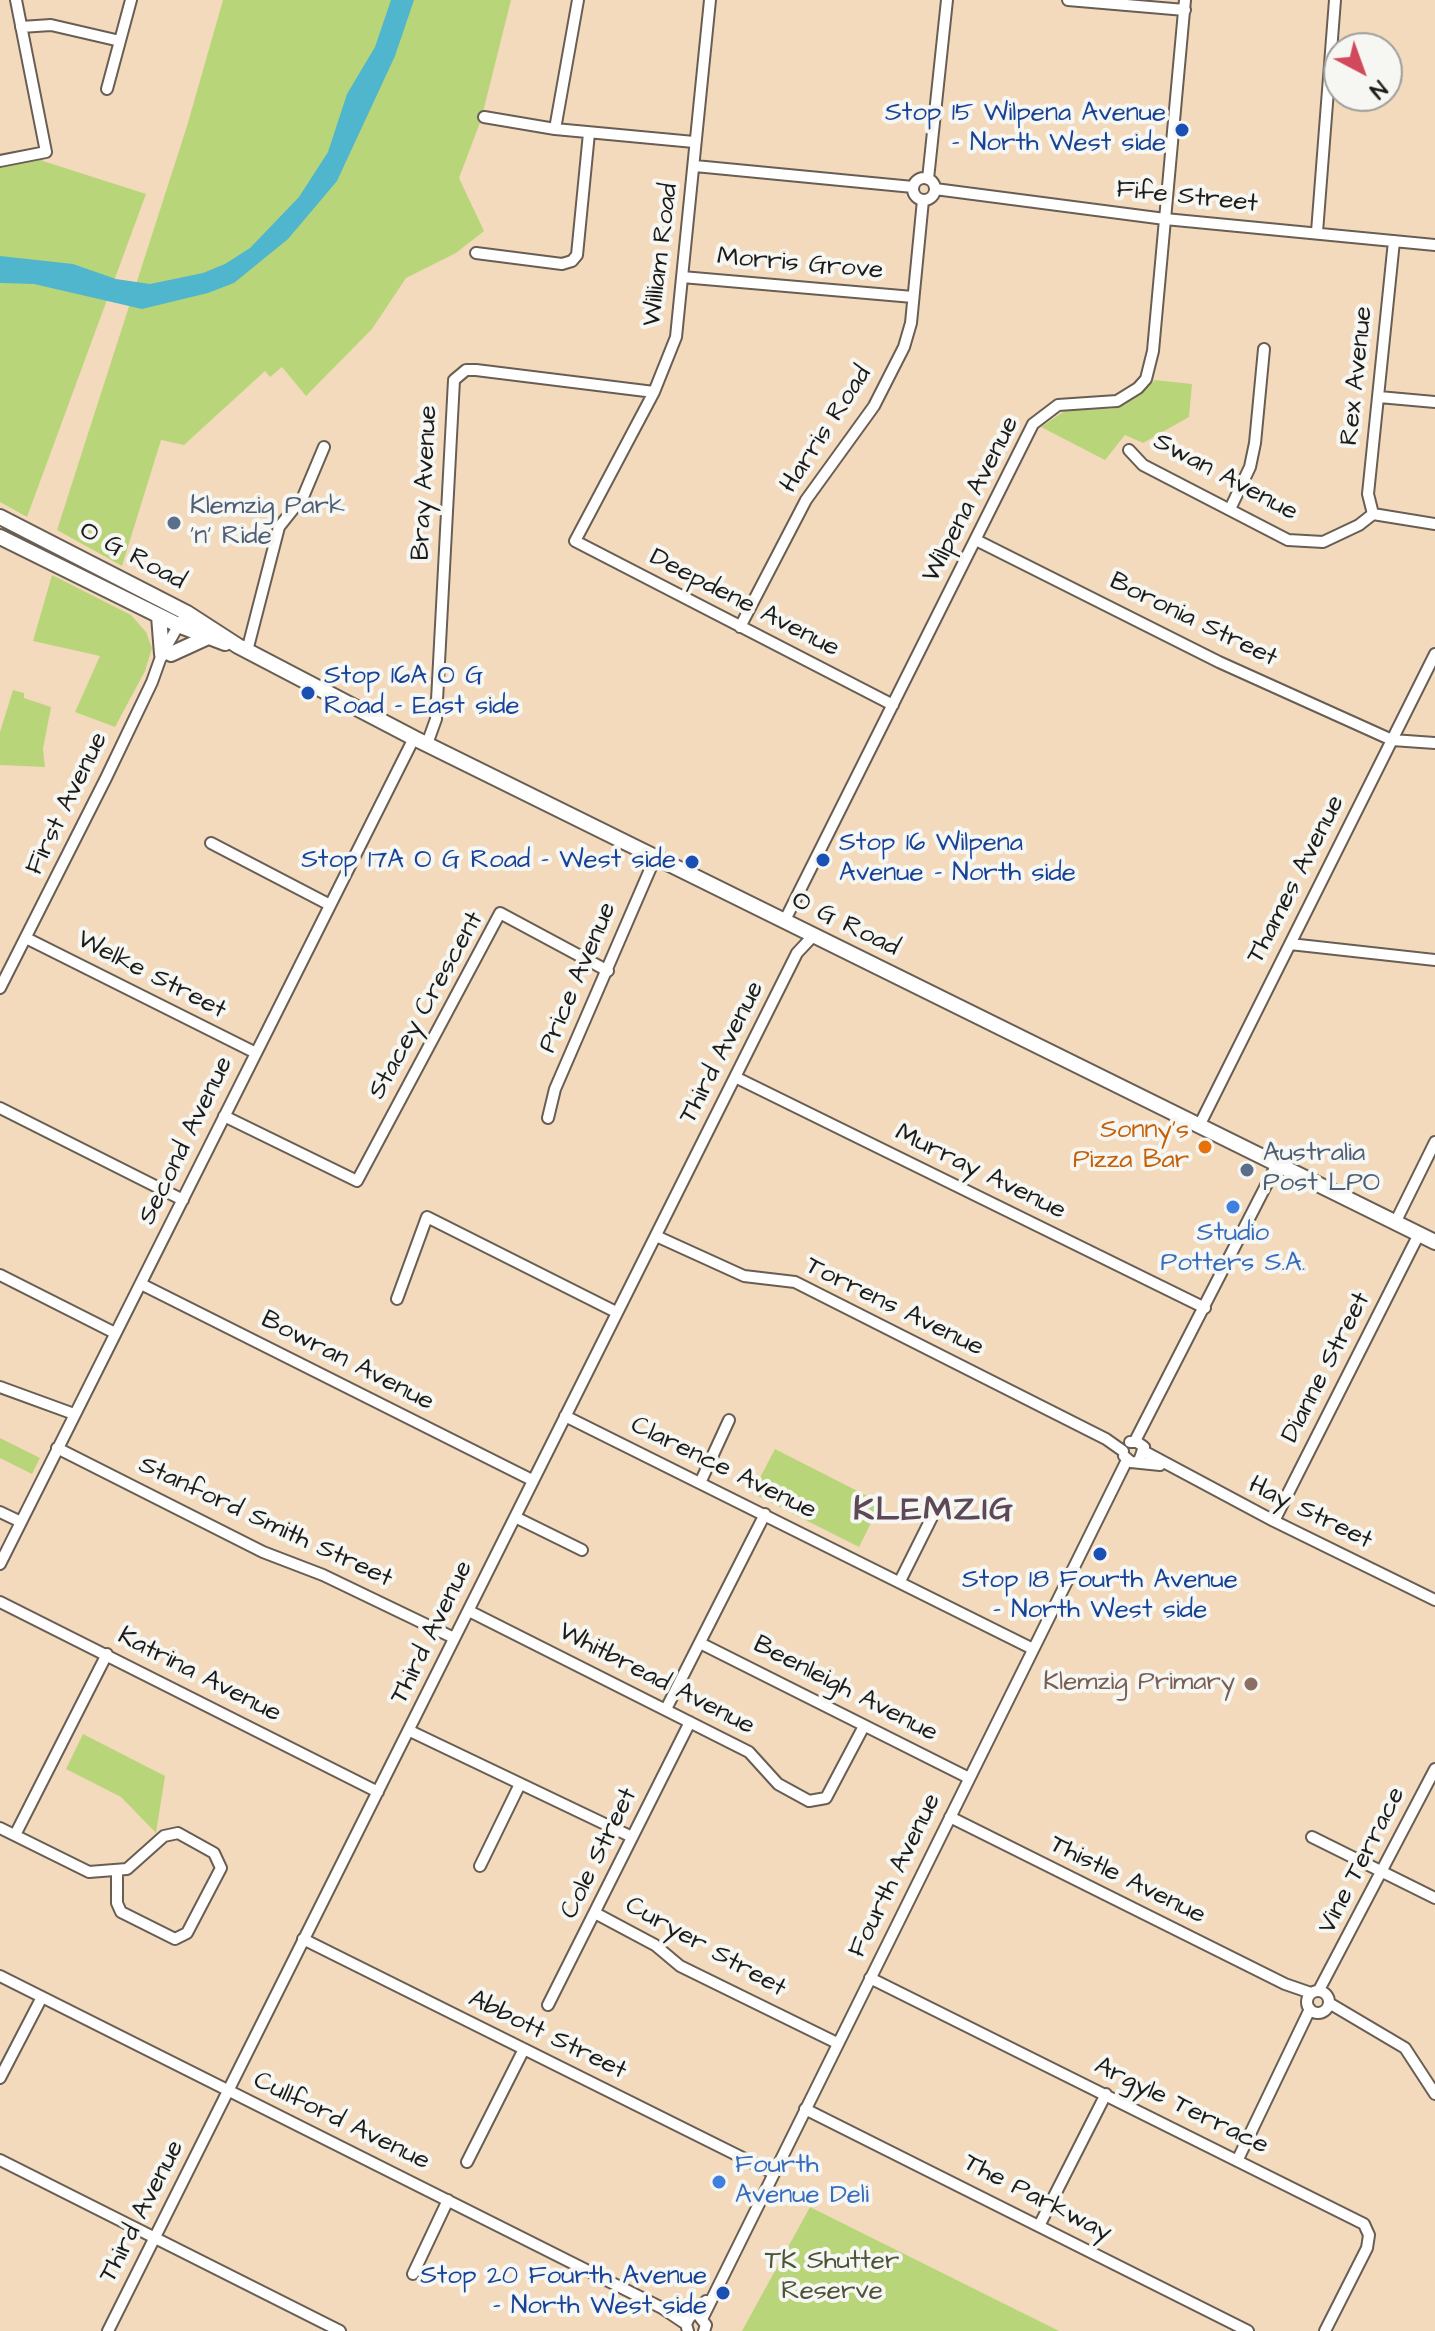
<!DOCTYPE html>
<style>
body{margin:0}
#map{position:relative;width:1435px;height:2331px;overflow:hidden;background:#f4dabd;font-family:"Architects Daughter",sans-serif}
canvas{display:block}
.north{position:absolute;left:1323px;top:32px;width:80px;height:80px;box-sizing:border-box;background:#f6f6f2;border:2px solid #9f9f9c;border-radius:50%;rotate:139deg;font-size:22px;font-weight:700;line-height:32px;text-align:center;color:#1c1c1c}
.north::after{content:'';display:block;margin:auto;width:28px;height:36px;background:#d1495b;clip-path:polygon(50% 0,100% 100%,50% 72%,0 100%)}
</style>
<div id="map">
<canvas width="1435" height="2331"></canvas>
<div class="north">N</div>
</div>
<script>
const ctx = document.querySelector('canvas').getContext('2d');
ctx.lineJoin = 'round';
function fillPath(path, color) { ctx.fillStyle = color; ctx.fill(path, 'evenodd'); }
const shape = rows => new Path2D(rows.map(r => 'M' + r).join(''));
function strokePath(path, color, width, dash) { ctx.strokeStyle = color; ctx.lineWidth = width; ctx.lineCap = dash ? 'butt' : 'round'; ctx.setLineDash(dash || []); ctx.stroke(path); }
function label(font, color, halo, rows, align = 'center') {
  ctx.font = font + ' "Architects Daughter",sans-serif'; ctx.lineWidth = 8; ctx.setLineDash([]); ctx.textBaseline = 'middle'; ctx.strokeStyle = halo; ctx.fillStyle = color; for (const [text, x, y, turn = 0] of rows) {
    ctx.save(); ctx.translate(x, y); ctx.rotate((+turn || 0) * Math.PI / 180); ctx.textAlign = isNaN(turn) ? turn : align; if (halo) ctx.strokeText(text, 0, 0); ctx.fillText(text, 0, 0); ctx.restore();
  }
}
const green = shape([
 [223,0,511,0,481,120,459,178,484,231,456,253,406,278,372,329,306,396,282,367,270,377,265,371,184,445,161,440,122,566,57,530,187,126],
 [41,155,43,161,146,194,27,517,0,502,0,163],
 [1155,380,1192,384,1189,417,1143,443,1125,435,1105,460,1041,427,1066,410,1112,409,1126,404],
 [52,575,131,615,146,632,152,648,145,671,115,727,75,712,100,656,33,641],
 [13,690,24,693,24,698,51,707,43,749,45,767,0,765,0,732],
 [0,1438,40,1458,32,1474,0,1458],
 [775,1449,881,1503,859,1547,752,1493],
 [83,1734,165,1776,156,1833,121,1797,66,1769],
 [810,2207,1059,2331,742,2331]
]);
const water = shape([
 [391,0,414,0,395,56,337,181,288,239,234,283,208,293,142,309,34,284,0,283,0,256,73,264,116,279,150,284,203,273,225,264,250,248,299,197,328,152,347,94,375,47]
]);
const minor = shape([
 [710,0,676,337,654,392,575,541,893,705],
 [1068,0,1185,10],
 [21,27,51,25,120,41],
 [107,89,131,0],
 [484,117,555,129,694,142],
 [555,129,578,0],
 [0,161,46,152,16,0],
 [695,166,913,187],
 '913 189a11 11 0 1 1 22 0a11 11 0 1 1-22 0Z',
 [928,179,947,0],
 [935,189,1165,219,1435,245],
 [1317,232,1335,0],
 [476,253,562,264,572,261,577,255,589,133],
 [682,277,913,297],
 [1379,397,1435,402],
 [1129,450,1143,465,1288,540,1323,542,1359,525,1373,514,1435,524],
 [1230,509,1250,467,1255,443,1264,349],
 [1373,514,1368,494,1394,241],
 [976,540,1219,662,1392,740,1435,743],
 [740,627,806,500,874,406,904,347,911,323,923,200],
 [247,651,279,527,303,497,324,447],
 [427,744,436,719,454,380,466,370,476,370,654,392],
 [211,843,330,905],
 [784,922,1033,424,1058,405,1117,401,1138,388,1146,379,1153,351,1185,0],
 [26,938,256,1053],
 [1290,944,1435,960],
 [0,988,106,778,152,682,162,654,181,621],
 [735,1077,1205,1308],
 [0,1108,183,1200],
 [224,1116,357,1181,500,913,608,971],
 [548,1118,555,1089,655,858],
 [1199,1126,1435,654],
 [1395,1223,1435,1142],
 [656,1236,744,1276,795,1282,1106,1439,1123,1451],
 [0,1275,115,1333],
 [141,1284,532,1480],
 [397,1299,427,1217,616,1312],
 [0,1387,74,1414],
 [565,1416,1033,1649],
 [1135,1441,1276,1166],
 [1130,1442,1137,1442,1144,1447,1139,1461],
 [57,1448,263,1552,323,1575,454,1638],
 [1145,1452,1274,1521,1435,1600],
 [1124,1456,1131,1462,1160,1465],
 [700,1483,729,1420],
 [0,1512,21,1522],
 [515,1517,582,1550],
 [1274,1521,1419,1234],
 [0,1564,414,738],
 [900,1581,932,1517],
 [0,1602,378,1792],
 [469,1611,749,1752,778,1784,809,1801,826,1798,864,1726],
 [700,1643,969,1778],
 [666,1709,765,1514],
 [410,1731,632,1837],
 [950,1817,1285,1984,1311,1993],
 [0,1828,89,1872,127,1869,164,1836,178,1833,214,1853,221,1868,187,1933,175,1939,121,1912,117,1903,117,1872],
 [15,1835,107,1654],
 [1312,1837,1435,1898],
 [480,1866,520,1784],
 [595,1913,655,1945,680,1966,837,2043],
 [303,1939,771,2172],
 [0,1976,662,2308,686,2324],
 [870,1978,1364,2224,1369,2235,1367,2248,1325,2331],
 [1319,1990,1435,1769],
 '1307 2002a11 11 0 1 1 22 0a11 11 0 1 1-22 0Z',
 [1329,2003,1405,2048,1435,2094],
 [548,2005,690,1722],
 [0,2078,42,1997],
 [805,2109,1248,2331],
 [1238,2159,1310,2009],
 [0,2160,340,2331],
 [467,2162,524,2049],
 [1040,2224,1106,2094],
 [413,2274,448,2200],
 [699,2316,706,2325,704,2331],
 [703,2317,1127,1460],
 [108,2331,797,953,813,936],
 [688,2331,686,2324,689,2318,706,2301]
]);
const secondary = shape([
 [0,517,187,613,238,646,414,738,1435,1242],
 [0,537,178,625,225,643],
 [159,616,162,654],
 [171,654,206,638]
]);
const markers = [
 [1182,130,8,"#1a4fb4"],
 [174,523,8,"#5c6f8a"],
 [308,693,8,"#1a4fb4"],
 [823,860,8,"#1a4fb4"],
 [692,862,8,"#1a4fb4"],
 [1205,1147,8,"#e8710a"],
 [1247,1170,8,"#5c6f8a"],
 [1233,1207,8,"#3f7fe0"],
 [1100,1554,8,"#1a4fb4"],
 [1251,1684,8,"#8d6e63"],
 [719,2182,8,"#3f7fe0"],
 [723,2293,8,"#1a4fb4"]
];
const transitNames = [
 ["Stop 15 Wilpena Avenue",1166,115],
 ["- North West side",1166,145],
 ["Stop 16A O G",324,678,"left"],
 ["Road - East side",324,708,"left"],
 ["Stop 16 Wilpena",839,845,"left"],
 ["Avenue - North side",839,875,"left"],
 ["Stop 17A O G Road - West side",676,862],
 ["Stop 18 Fourth Avenue",1100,1582,"center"],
 ["- North West side",1100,1612,"center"],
 ["Stop 20 Fourth Avenue",707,2278],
 ["- North West side",707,2308]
];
const streetNames = [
 ["Fife Street",1187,198,6],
 ["William Road",662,255,-83],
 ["Morris Grove",800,265,5],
 ["Rex Avenue",1358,376,-84],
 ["Harris Road",827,430,-57],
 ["Swan Avenue",1225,478,28],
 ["Bray Avenue",426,483,-87],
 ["Wilpena Avenue",972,500,-63],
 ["O G Road",132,557,28],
 ["Deepdene Avenue",744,604,27],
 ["Boronia Street",1193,621,26],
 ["First Avenue",68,804,-64],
 ["Thames Avenue",1297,880,-63],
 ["O G Road",845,925,26],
 ["Welke Street",151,976,27],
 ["Price Avenue",579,978,-67],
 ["Stacey Crescent",427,1006,-61],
 ["Third Avenue",723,1053,-63],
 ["Second Avenue",187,1141,-64],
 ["Murray Avenue",980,1173,26],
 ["Torrens Avenue",894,1308,26],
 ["Bowran Avenue",347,1362,27],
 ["Dianne Street",1327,1368,-63],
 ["Clarence Avenue",723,1469,26],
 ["Hay Street",1310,1514,26],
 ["Stanford Smith Street",265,1523,25],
 ["Third Avenue",433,1633,-64],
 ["Katrina Avenue",199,1676,27],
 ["Whitbread Avenue",656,1680,27],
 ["Beenleigh Avenue",845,1690,27],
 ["Cole Street",600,1854,-64],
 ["Vine Terrace",1363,1861,-63],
 ["Fourth Avenue",896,1876,-64],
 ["Thistle Avenue",1127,1881,26],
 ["Curyer Street",705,1948,29],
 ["Abbott Street",547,2036,26],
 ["Argyle Terrace",1181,2107,26],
 ["Cullford Avenue",341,2122,26],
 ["The Parkway",1037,2199,27],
 ["Third Avenue",143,2212,-63]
];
const serviceNames = [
 ["Klemzig Park",190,508],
 ["'n' Ride",190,538],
 ["Australia",1263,1155],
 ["Post LPO",1263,1185]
];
const foodNames = [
 ["Sonny's",1189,1132],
 ["Pizza Bar",1189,1162]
];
const shopNames = [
 ["Studio",1233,1235],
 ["Potters S.A.",1233,1265],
 ["Fourth",735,2167,"left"],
 ["Avenue Deli",735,2197,"left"]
];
const educationNames = [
 ["Klemzig Primary",1235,1684]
];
const parkNames = [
 ["TK Shutter",832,2263],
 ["Reserve",832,2293]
];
const districtNames = [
 ["KLEMZIG",934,1512]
];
fillPath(green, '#b9d57a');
fillPath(water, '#4fb6cd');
strokePath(minor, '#685e54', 14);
strokePath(secondary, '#685e54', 18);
strokePath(minor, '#fff', 10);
strokePath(secondary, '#fff', 14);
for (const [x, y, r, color] of markers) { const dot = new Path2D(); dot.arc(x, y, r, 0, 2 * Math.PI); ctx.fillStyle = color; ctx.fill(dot); strokePath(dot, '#f6f6f2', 3); }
label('26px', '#164399', '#f6f6f2', transitNames, 'right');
label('26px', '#1c1c1c', '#f6f6f2', streetNames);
label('26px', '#4e5e75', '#f6f6f2', serviceNames, 'left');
label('26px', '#c56008', '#f6f6f2', foodNames, 'right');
label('26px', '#366cbe', '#f6f6f2', shopNames);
label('26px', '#785e54', '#f6f6f2', educationNames, 'right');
label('26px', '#4b5438', '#f6f6f2', parkNames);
ctx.letterSpacing = '2px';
label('bold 34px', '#5d4858', '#f6f6f2', districtNames);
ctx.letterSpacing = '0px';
</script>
